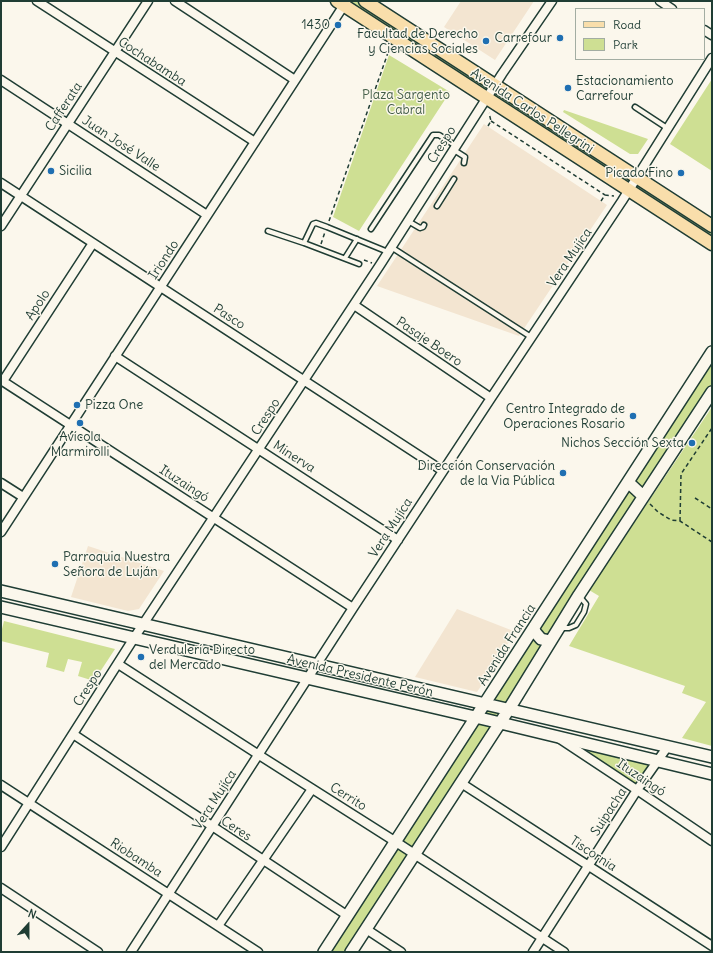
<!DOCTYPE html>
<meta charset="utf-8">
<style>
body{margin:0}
#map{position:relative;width:713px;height:953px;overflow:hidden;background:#fbf7ec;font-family:Delius,sans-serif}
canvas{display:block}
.frame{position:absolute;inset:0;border:2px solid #1f3d34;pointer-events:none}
.legend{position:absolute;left:575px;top:8px;width:130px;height:52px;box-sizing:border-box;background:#fbf7ec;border:1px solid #a3ada2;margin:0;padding:5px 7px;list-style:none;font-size:12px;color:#1f3d34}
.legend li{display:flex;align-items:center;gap:8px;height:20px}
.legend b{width:20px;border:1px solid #a3ada2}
.north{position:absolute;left:8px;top:905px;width:40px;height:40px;-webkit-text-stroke:3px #fbf7ec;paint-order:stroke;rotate:21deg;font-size:11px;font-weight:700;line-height:16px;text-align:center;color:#1f3d34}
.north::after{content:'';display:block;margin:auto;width:14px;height:18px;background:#1f3d34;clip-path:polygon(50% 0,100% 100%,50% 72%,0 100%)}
</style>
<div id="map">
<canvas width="713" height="953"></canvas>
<div class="frame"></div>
<ul class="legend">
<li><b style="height:5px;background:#f9deab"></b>Road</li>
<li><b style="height:11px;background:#cedf93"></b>Park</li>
</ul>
<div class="north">N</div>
</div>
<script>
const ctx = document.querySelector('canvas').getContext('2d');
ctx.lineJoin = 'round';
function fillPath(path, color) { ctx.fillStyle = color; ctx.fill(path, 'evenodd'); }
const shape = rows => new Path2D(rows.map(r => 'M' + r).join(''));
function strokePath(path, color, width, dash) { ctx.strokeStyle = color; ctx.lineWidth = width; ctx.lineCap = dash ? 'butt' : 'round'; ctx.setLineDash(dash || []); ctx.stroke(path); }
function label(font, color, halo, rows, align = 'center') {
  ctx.font = font + ' Delius,sans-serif'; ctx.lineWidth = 3; ctx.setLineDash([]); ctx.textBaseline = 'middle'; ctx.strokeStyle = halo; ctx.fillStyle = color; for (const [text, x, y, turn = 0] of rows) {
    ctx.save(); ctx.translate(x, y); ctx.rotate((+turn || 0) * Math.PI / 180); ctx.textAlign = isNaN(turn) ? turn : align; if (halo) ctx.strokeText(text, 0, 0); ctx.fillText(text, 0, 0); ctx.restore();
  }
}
const built = shape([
 [461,1,534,1,495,60,444,27],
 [484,124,607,205,519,336,377,286],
 [88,546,164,571,139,609,128,611,71,597],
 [457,609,516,632,488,672,485,680,477,692,415,677]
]);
const green = shape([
 [337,1,365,1,712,226,712,244],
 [389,55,450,92,359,231,333,217],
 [712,79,712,171,670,144],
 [564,110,648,139,638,154,630,154,563,112],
 [712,352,712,392,351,952,324,952],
 [712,407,712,746,682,738,706,702,682,693,685,686,569,646,599,596,589,590],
 [4,621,115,649,94,681,78,676,82,662,68,659,64,672,46,667,49,653,1,641,1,633],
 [591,749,648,763,650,766,638,784,633,784,587,752]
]);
const path = shape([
 [491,121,605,195],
 [488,126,491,121,489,113],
 [601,201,605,195,614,196],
 [329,221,390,47],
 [321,244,325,232],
 [364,260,372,263],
 [695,498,712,509],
 [650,504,658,512,671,520,680,521,712,542],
 [680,521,681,474,712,428]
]);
const lane = shape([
 [635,107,667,128],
 [454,150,465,157,464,163],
 [437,206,454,179],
 [408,221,420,228,423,227,424,225],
 [371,229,433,135,439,135,456,146],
 [268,231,304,243],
 [391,247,531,337],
 [345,258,357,239],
 [359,264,304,243,313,224,316,223,327,227,388,252],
 [561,628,569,628,576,625,584,612,586,604,580,597]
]);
const street = shape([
 [37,1,255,142],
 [175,1,295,80],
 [660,1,672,9],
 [704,30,712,35],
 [1,80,207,215],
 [1,183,443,471],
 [1,226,148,1],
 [354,305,491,398],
 [115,356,398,540],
 [1,380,353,608],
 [3,381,93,243],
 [1,483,23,497],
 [1,532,346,2],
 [118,664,259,755,396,842,564,952],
 [73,734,348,916],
 [560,739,637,790,712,841],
 [461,783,712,946],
 [1,785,258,952],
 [1,847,134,638,380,265,502,74,552,1],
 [1,888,98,952],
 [218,926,312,789],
 [366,929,401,952],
 [131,952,353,608,491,398,622,201,712,58],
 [533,952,637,790,668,746]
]);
const secondary = shape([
 [628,482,643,496],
 [1,591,712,757],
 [1,607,488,720,712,774],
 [534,628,535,632,541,639,550,641],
 [324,952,712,352],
 [351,952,509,709,579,595,712,392]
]);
const primary = shape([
 [337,1,712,244],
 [365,1,712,226]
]);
const markers = [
 [338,25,4,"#1f6fb2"],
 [560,38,4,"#1f6fb2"],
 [486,41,4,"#1f6fb2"],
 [568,88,4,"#1f6fb2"],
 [51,171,4,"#1f6fb2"],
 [681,173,4,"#1f6fb2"],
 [77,405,4,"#1f6fb2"],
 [633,416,4,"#1f6fb2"],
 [80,423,4,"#1f6fb2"],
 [692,443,4,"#1f6fb2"],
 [563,473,4,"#1f6fb2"],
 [55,564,4,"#1f6fb2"],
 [141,657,4,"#1f6fb2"]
];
const poiNames = [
 ["1430",330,25],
 ["Facultad de Derecho",478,34],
 ["y Ciencias Sociales",478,49],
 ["Carrefour",552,38],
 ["Estacionamiento",576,81,"left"],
 ["Carrefour",576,96,"left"],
 ["Sicilia",59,171,"left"],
 ["Picado Fino",673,173],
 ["Pizza One",85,405,"left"],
 ["Centro Integrado de",625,409],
 ["Operaciones Rosario",625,424],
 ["Avícola",80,437,"center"],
 ["Marmirolli",80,452,"center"],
 ["Nichos Sección Sexta",684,443],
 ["Dirección Conservación",555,466],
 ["de la Via Pública",555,481],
 ["Parroquia Nuestra",63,557,"left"],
 ["Señora de Luján",63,572,"left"],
 ["Verdulería Directo",149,650,"left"],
 ["del Mercado",149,665,"left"]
];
const streetNames = [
 ["Cochabamba",152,62,33],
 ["Cafferata",64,107,-57],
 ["Avenida Carlos Pellegrini",532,111,33],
 ["Juan José Valle",121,144,33],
 ["Crespo",442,145,-58],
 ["Vera Mujíca",570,258,-56],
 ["Iriondo",164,260,-57],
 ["Apolo",38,305,-57],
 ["Pasco",229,317,33],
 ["Pasaje Boero",429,342,34],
 ["Crespo",266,417,-57],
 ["Minerva",294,457,33],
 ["Ituzaingó",184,484,33],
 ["Vera Mujíca",391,528,-57],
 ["Avenida Francia",507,645,-57],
 ["Avenida Presidente Perón",360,676,13],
 ["Crespo",88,688,-57],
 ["Ituzaingó",641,778,34],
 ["Cerrito",348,797,32],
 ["Vera Mujíca",215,800,-57],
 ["Suipacha",609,812,-57],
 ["Ceres",236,829,33],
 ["Tiscornia",593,854,33],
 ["Riobamba",136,858,33]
];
const parkNames = [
 ["Plaza Sargento",406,95],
 ["Cabral",406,110]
];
fillPath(built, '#f3e5d1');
fillPath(green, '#cedf93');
strokePath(lane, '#1f3d34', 7);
strokePath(street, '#1f3d34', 11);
strokePath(secondary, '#1f3d34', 14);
strokePath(primary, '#1f3d34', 15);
strokePath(path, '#1f3d34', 1.5, [4, 3]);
strokePath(lane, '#fbf7ec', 4);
strokePath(street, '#fbf7ec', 8);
strokePath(secondary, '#fbf7ec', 11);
strokePath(primary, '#f9deab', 12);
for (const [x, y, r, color] of markers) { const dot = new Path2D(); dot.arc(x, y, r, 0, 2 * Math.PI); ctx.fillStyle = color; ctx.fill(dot); strokePath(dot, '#fbf7ec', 1.5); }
label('13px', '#1f3d34', '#fbf7ec', poiNames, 'right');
label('13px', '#1f3d34', '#fbf7ec', streetNames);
label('13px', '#425d47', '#fbf7ec', parkNames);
</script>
